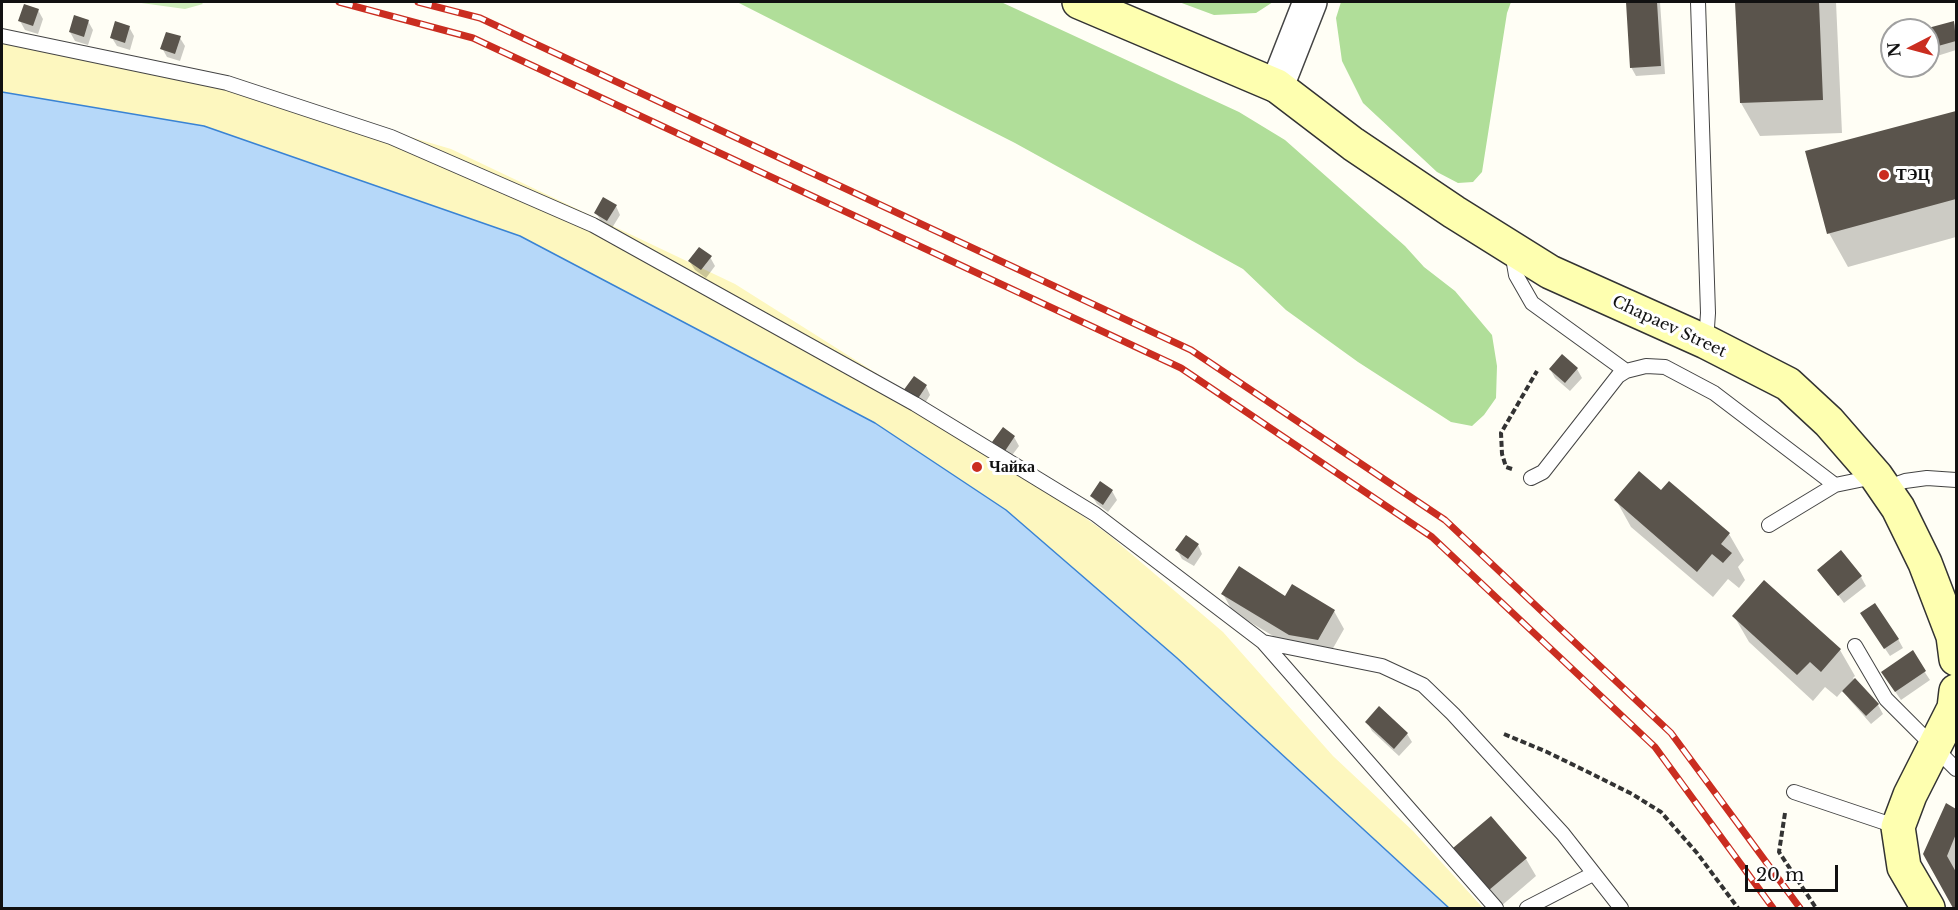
<!DOCTYPE html>
<meta charset="utf-8">
<style>
body{margin:0}
#map{position:relative;width:1958px;height:910px;overflow:hidden;background:#fffef5;font-family:"Libre Baskerville",serif}
canvas{display:block}
.frame{position:absolute;inset:0;border:3px solid #111;pointer-events:none}
.north{position:absolute;left:1880px;top:18px;width:60px;height:60px;box-sizing:border-box;background:#fff;border:2px solid #a0a0a0;border-radius:50%;rotate:264deg;font-size:16px;font-weight:700;line-height:24px;text-align:center;color:#111}
.north::after{content:'';display:block;margin:auto;width:21px;height:27px;background:#ca2d20;clip-path:polygon(50% 0,100% 100%,50% 72%,0 100%)}
.scale{position:absolute;left:1745px;top:865px;width:93px;height:27px;box-sizing:border-box;border:3px solid #111;border-top:0;padding-left:8px;font-size:18px;line-height:21px;white-space:nowrap;color:#111;-webkit-text-stroke:4px #fff;paint-order:stroke}
</style>
<div id="map">
<canvas width="1958" height="910"></canvas>
<div class="frame"></div>
<div class="north">N</div>
<div class="scale">20 m</div>
</div>
<script>
const ctx = document.querySelector('canvas').getContext('2d');
ctx.lineJoin = 'round';
function fillPath(path, color) { ctx.fillStyle = color; ctx.fill(path, 'evenodd'); }
const shape = rows => new Path2D(rows.map(r => 'M' + r).join(''));
function strokePath(path, color, width, dash) { ctx.strokeStyle = color; ctx.lineWidth = width; ctx.lineCap = dash ? 'butt' : 'round'; ctx.setLineDash(dash || []); ctx.stroke(path); }
function label(font, color, halo, rows, align = 'center') {
  ctx.font = font + ' "Libre Baskerville",serif'; ctx.lineWidth = 6; ctx.setLineDash([]); ctx.textBaseline = 'middle'; ctx.strokeStyle = halo; ctx.fillStyle = color; for (const [text, x, y, turn = 0] of rows) {
    ctx.save(); ctx.translate(x, y); ctx.rotate((+turn || 0) * Math.PI / 180); ctx.textAlign = isNaN(turn) ? turn : align; if (halo) ctx.strokeText(text, 0, 0); ctx.fillText(text, 0, 0); ctx.restore();
  }
}
const green = shape([
 [134,2,201,2,203,4,185,9]
]);
const forest = shape([
 [737,2,1001,2,1239,112,1285,140,1405,246,1424,267,1455,291,1492,335,1497,366,1496,398,1484,415,1472,426,1451,422,1358,362,1286,310,1243,269,1015,143],
 [1179,2,1273,2,1256,13,1214,15],
 [1341,2,1511,2,1507,13,1482,172,1473,182,1458,183,1437,172,1363,103,1342,61,1336,18]
]);
const sand = shape([
 [2,41,139,57,451,149,735,284,941,414,1109,535,1223,632,1333,756,1413,831,1483,908,1449,908,1177,658,1006,510,875,423,520,236,204,126,2,92]
]);
const water = shape([
 [2,92,204,126,520,236,875,423,1006,510,1177,658,1449,908,2,908,2,92]
]);
const shadow = shape([
 [1627,2,1660,2,1665,74,1636,76,1631,67],
 [1737,2,1836,2,1842,133,1760,136,1741,103],
 [38,10,43,19,38,34,25,30,20,21],
 [88,21,93,30,88,45,75,41,70,32],
 [1954,23,1956,28,1956,50,1937,56,1932,47,1928,30],
 [129,27,134,36,130,50,117,46,112,38],
 [180,38,185,46,180,61,167,57,162,48],
 [1956,112,1956,237,1848,267,1829,233,1807,152],
 [616,206,620,215,612,228,601,221,596,213],
 [710,257,715,266,706,278,695,270,690,262],
 [1550,369,1577,369,1582,378,1570,391,1555,378],
 [926,386,930,395,922,408,910,400],
 [1003,429,1014,437,1019,446,1010,458,999,450,994,442],
 [1112,491,1117,500,1108,512,1097,504,1092,496],
 [1661,492,1729,534,1744,560,1738,567,1745,580,1739,588,1728,579,1713,597,1631,527,1616,500],
 [1198,545,1202,554,1194,566,1182,559,1177,550],
 [1819,570,1861,577,1866,586,1844,603],
 [1765,582,1840,650,1855,676,1853,678,1878,705,1883,714,1871,724,1849,699,1843,690,1837,697,1825,687,1813,701,1749,642,1734,616],
 [1223,594,1285,598,1334,611,1344,629,1328,657,1300,652,1233,612],
 [1867,622,1898,639,1903,648,1890,656],
 [1912,653,1930,680,1901,700,1888,681],
 [1367,722,1407,734,1412,742,1399,756,1372,731],
 [1947,805,1956,810,1956,908,1925,854],
 [1455,848,1526,859,1536,876,1500,907,1466,866]
]);
const building = shape([
 [1626,2,1657,2,1661,66,1630,68],
 [1735,2,1819,2,1823,100,1740,103],
 [24,4,39,9,33,26,18,21],
 [74,15,89,20,84,37,69,32],
 [115,21,130,26,125,43,110,38],
 [1954,21,1956,41,1931,48,1928,28],
 [166,32,181,36,175,54,160,49],
 [1956,111,1956,199,1827,234,1805,151],
 [603,197,617,205,607,221,594,213],
 [699,247,712,256,701,270,688,261],
 [1562,354,1578,368,1565,383,1549,369],
 [914,376,927,385,917,400,903,391],
 [1003,427,1015,436,1005,451,992,442],
 [1639,471,1661,490,1669,481,1730,533,1721,544,1732,553,1723,563,1712,554,1697,572,1614,500],
 [1100,481,1113,490,1103,505,1090,496],
 [1186,535,1199,544,1188,559,1175,550],
 [1841,550,1862,576,1838,596,1817,570],
 [1239,566,1285,596,1292,584,1335,610,1318,640,1289,635,1221,594],
 [1764,580,1841,649,1821,672,1810,662,1797,675,1732,616],
 [1875,603,1899,639,1884,649,1860,613],
 [1913,650,1926,671,1895,692,1881,672],
 [1855,678,1879,704,1866,716,1842,691],
 [1379,706,1408,733,1394,749,1365,722],
 [1946,803,1956,809,1956,834,1947,856,1956,872,1956,908,1953,908,1923,854],
 [1491,816,1527,858,1489,890,1453,848]
]);
const path = shape([
 [1512,469,1506,467,1502,454,1501,433,1537,371],
 [1504,734,1547,752,1590,773,1632,794,1661,812,1697,853,1738,908],
 [1785,813,1779,852,1816,908]
]);
const service = shape([
 [1698,2,1708,313,1706,342],
 [2,36,227,83,391,137,593,225,915,404,1095,514,1263,642,1382,666,1423,685,1453,714,1563,834,1621,908],
 [1512,252,1516,275,1532,303,1626,371],
 [1531,478,1543,472,1618,376,1626,371,1646,366,1665,367,1714,393,1835,485],
 [1885,488,1905,481,1927,478,1956,480],
 [1769,525,1835,485,1874,477],
 [1263,642,1496,908],
 [1855,646,1886,699,1956,769],
 [1794,792,1898,827],
 [1527,908,1593,874]
]);
const tertiary = shape([
 [1277,86,1310,2]
]);
const secondary = shape([
 [1079,2,1277,86,1353,144,1454,212,1550,272,1706,342,1788,384,1829,422,1876,476,1898,508,1925,563,1953,636,1956,659],
 [1928,908,1904,867,1898,827,1910,795,1954,708,1956,691]
]);
const rail = shape([
 [339,2,473,38,1181,368,1432,537,1655,747,1773,908],
 [418,2,480,18,1191,350,1445,520,1671,733,1800,908]
]);
const markers = [
 [1884,175,6,"#ca2d20"],
 [977,467,6,"#ca2d20"]
];
const poiNames = [
 ["ТЭЦ",1896,175],
 ["Чайка",989,467]
];
const streetNames = [
 ["Chapaev Street",1669,327,25]
];
fillPath(green, '#cfedbb');
fillPath(forest, '#b0de99');
fillPath(sand, '#fdf7bf');
fillPath(water, '#b6d8f9');
strokePath(water, '#3983d4', 1.5);
fillPath(shadow, '#0003');
fillPath(building, '#5a544c');
strokePath(service, '#444', 16);
strokePath(tertiary, '#444', 36);
strokePath(secondary, '#333', 36);
strokePath(path, '#333', 4, [6, 3]);
strokePath(service, '#fff', 14);
strokePath(tertiary, '#fff', 33);
strokePath(secondary, '#feffb0', 33);
strokePath(rail, '#ca2d20', 7);
strokePath(rail, '#fff', 4.5, [14]);
for (const [x, y, r, color] of markers) { const dot = new Path2D(); dot.arc(x, y, r, 0, 2 * Math.PI); ctx.fillStyle = color; ctx.fill(dot); strokePath(dot, '#fff', 2); }
label('bold 16px', '#111', '#fff', poiNames, 'left');
label('16px', '#111', '#fff', streetNames);
</script>
